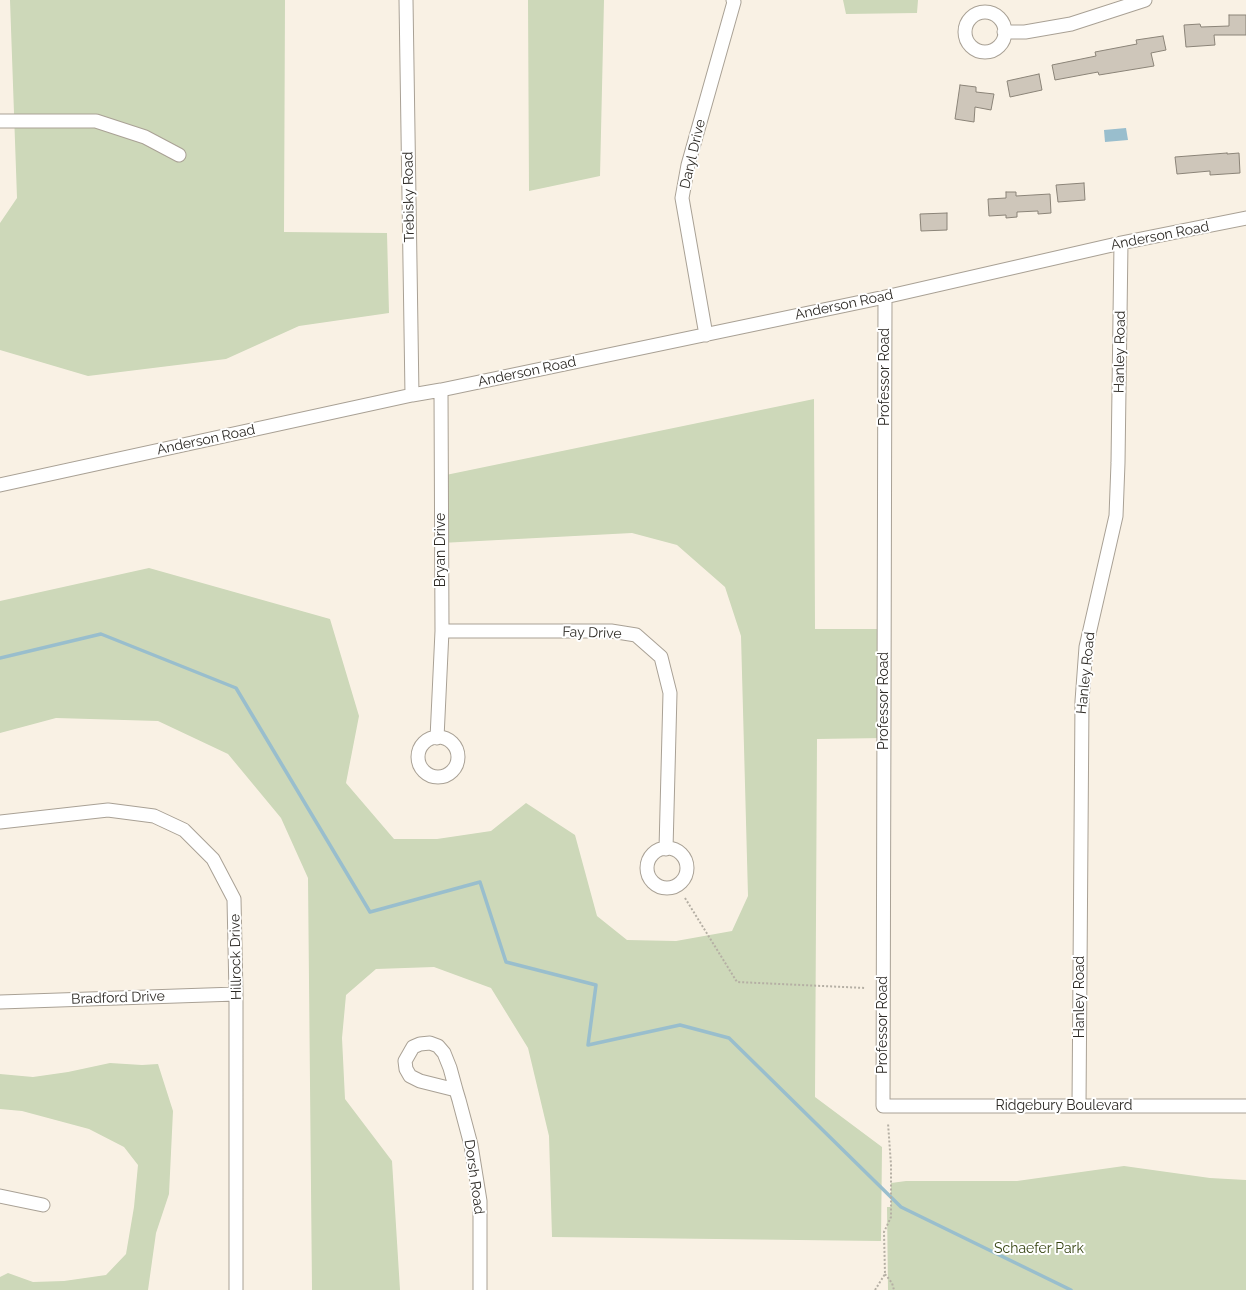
<!DOCTYPE html>
<style>
body{margin:0}
canvas{display:block;background:#f9f1e4}
</style>
<canvas width="1246" height="1290"></canvas>
<script>
const ctx = document.querySelector('canvas').getContext('2d');
ctx.lineJoin = 'round';
function fillPath(path, color) { ctx.fillStyle = color; ctx.fill(path, 'evenodd'); }
const shape = rows => new Path2D(rows.map(r => 'M' + r).join(''));
function strokePath(path, color, width, dash) { ctx.strokeStyle = color; ctx.lineWidth = width; ctx.lineCap = dash ? 'butt' : 'round'; ctx.setLineDash(dash || []); ctx.stroke(path); }
function label(font, color, halo, rows, align = 'center') {
  ctx.font = font + ' Raleway,sans-serif'; ctx.lineWidth = 4; ctx.setLineDash([]); ctx.textBaseline = 'middle'; ctx.strokeStyle = halo; ctx.fillStyle = color; for (const [text, x, y, turn = 0] of rows) {
    ctx.save(); ctx.translate(x, y); ctx.rotate((+turn || 0) * Math.PI / 180); ctx.textAlign = isNaN(turn) ? turn : align; if (halo) ctx.strokeText(text, 0, 0); ctx.fillText(text, 0, 0); ctx.restore();
  }
}
const green = shape([
 [10,0,285,0,284,232,387,233,389,313,299,326,226,359,88,376,0,350,0,223,17,198],
 [528,0,604,0,600,176,529,191],
 [843,0,918,0,917,13,846,14],
 [814,399,815,629,884,629,884,738,817,739,815,1097,882,1147,881,1241,552,1237,549,1136,528,1048,491,988,434,967,376,969,346,995,342,1038,345,1099,392,1161,400,1290,312,1290,308,878,281,818,228,754,158,721,56,718,0,733,0,601,149,568,330,619,359,716,346,783,394,839,437,839,491,831,526,803,575,835,597,916,627,940,676,941,732,931,748,896,741,636,725,587,677,545,632,533,441,543,441,476],
 [110,1063,142,1065,158,1064,173,1111,169,1194,156,1233,148,1290,0,1290,0,1277,8,1273,33,1282,64,1281,106,1275,126,1254,134,1207,138,1165,124,1147,89,1129,22,1111,0,1109,0,1074,33,1077,68,1072],
 [1124,1166,1210,1178,1246,1180,1246,1290,888,1290,887,1207,891,1207,891,1183,906,1181,1017,1181]
]);
const water = shape([
 [1126,128,1128,140,1105,142,1104,130]
]);
const stream = shape([
 [0,658,101,634,236,688,370,912,480,882,506,962,596,985,588,1045,680,1025,729,1038,901,1207,1071,1290]
]);
const building = shape([
 [1229,15,1246,15,1246,35,1214,35,1215,45,1186,47,1184,25,1200,24,1201,27,1229,26,1229,15],
 [1163,36,1166,50,1151,53,1154,66,1099,75,1098,72,1055,80,1052,65,1096,56,1095,52,1137,44,1136,40,1163,36],
 [1039,74,1042,90,1010,97,1007,81,1039,74],
 [960,85,976,87,976,92,994,94,991,110,975,107,974,122,955,119,960,85],
 [1227,153,1227,154,1239,153,1240,173,1210,175,1210,171,1177,174,1175,157,1227,153],
 [1084,183,1085,200,1058,202,1056,185,1084,183],
 [1006,192,1016,192,1016,196,1050,194,1051,213,1038,214,1038,211,1017,212,1017,217,1006,218,1006,215,989,216,988,199,1006,198,1006,192],
 [947,213,947,230,921,231,920,214,947,213]
]);
const path = shape([
 [685,898,737,982,865,988],
 [885,1274,892,1283,894,1290],
 [875,1290,885,1274,884,1232,891,1217,891,1165,888,1123]
]);
const minor = shape([
 [406,0,412,395],
 '965 32a20 20 0 1 1 40 0a20 20 0 1 1-40 0Z',
 [1004,32,1025,32,1071,24,1145,0],
 [0,121,96,121,145,137,179,155],
 [885,297,883,1106,1246,1106],
 [706,335,682,198,688,165,734,2,733,0],
 [0,485,412,395,441,390,885,297,1121,243,1246,218],
 [442,631,611,631,636,635,661,657,670,693,666,849],
 '418 757a20 20 0 1 1 40 0a20 20 0 1 1-40 0Z',
 [437,738,442,631,441,390],
 [0,822,108,810,154,816,184,830,213,859,234,899,236,994,236,1290],
 '647 868a20 20 0 1 1 40 0a20 20 0 1 1-40 0Z',
 [0,1002,236,994],
 [456,1090,420,1081,410,1076,406,1069,405,1061,413,1047,420,1044,430,1043,438,1046,444,1053,450,1068,456,1090,459,1100,471,1145,480,1201,480,1290],
 [1079,1105,1082,701,1086,647,1116,516,1118,463,1121,243],
 [0,1196,43,1205]
]);
const streetNames = [
 ["Daryl Drive",693,154,-77],
 ["Trebisky Road",409,197,-91],
 ["Anderson Road",1160,236,-11],
 ["Anderson Road",844,305,-12],
 ["Hanley Road",1120,352,-89],
 ["Anderson Road",527,372,-12],
 ["Professor Road",885,377,-90],
 ["Anderson Road",206,440,-12],
 ["Bryan Drive",441,550,-90],
 ["Fay Drive",592,633,2],
 ["Hanley Road",1086,673,-84],
 ["Professor Road",884,701,-90],
 ["Hillrock Drive",236,957,-91],
 ["Hanley Road",1080,997,-90],
 ["Bradford Drive",118,998,-2],
 ["Professor Road",883,1025,-90],
 ["Ridgebury Boulevard",1064,1106],
 ["Dorsh Road",474,1177,82]
];
const parkNames = [
 ["Schaefer Park",1039,1249]
];
fillPath(green, '#cdd8b9');
fillPath(water, '#99becd');
strokePath(stream, '#99becd', 3.5);
fillPath(building, '#cec6ba');
strokePath(building, '#8b8478', 1);
strokePath(minor, '#a9a195', 15);
strokePath(path, '#b5afa4', 2, [2, 2]);
strokePath(minor, '#fff', 13);
label('14px', '#2c2924', '#fff', streetNames);
label('14px', '#364412', '#fff', parkNames);
</script>
